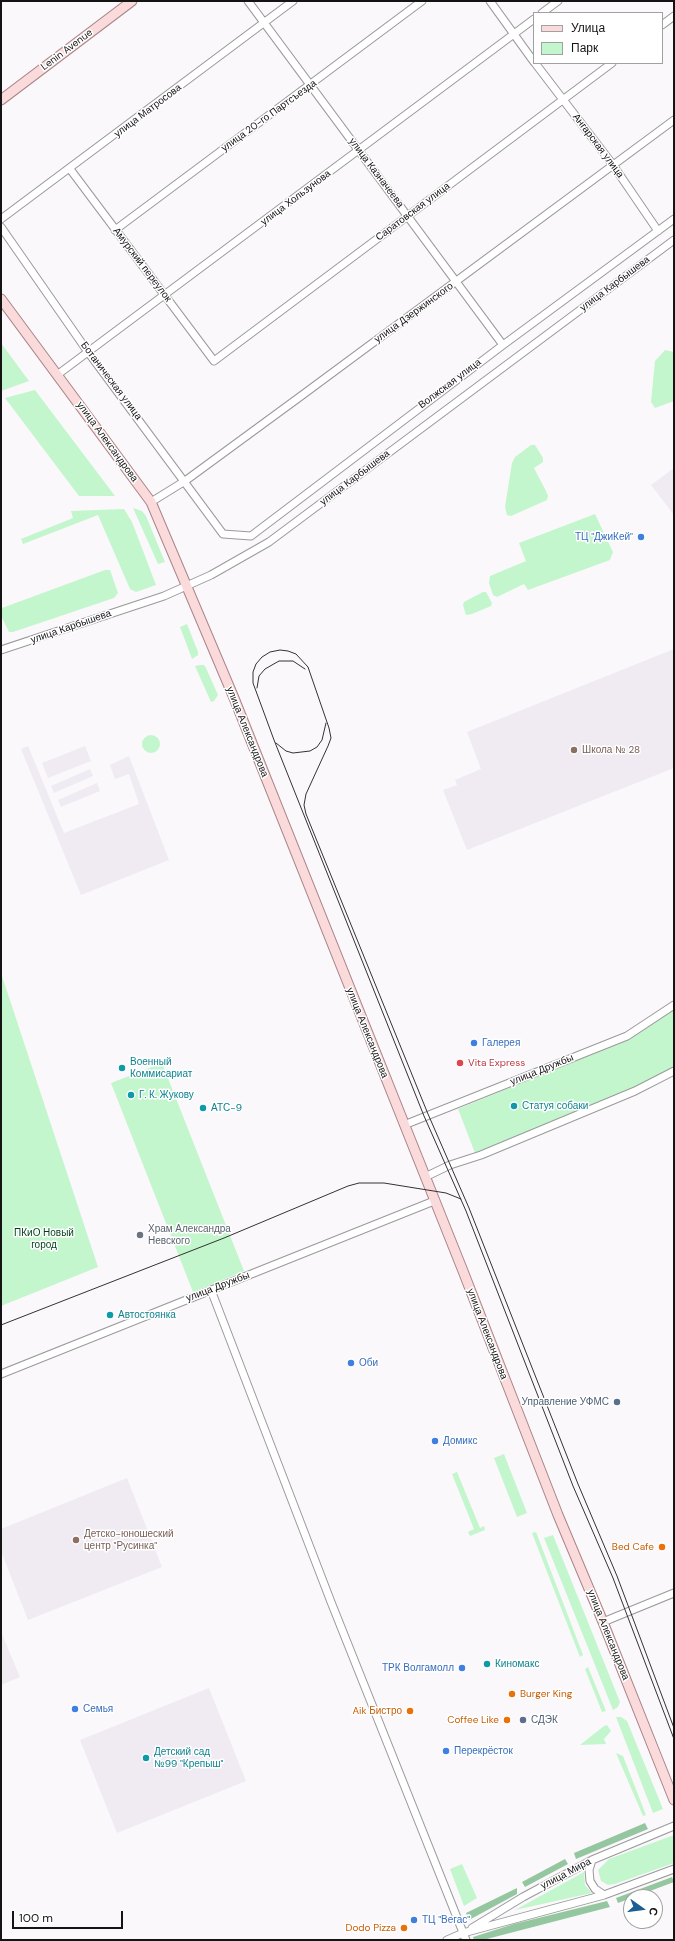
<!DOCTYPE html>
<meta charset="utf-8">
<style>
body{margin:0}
#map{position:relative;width:675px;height:1941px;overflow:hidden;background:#faf8fb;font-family:"DM Sans",sans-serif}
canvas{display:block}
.frame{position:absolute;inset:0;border:2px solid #151415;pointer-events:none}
.legend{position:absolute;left:533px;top:12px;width:130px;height:52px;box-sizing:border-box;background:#fff;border:1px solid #a1a1a1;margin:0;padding:5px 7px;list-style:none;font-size:12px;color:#151415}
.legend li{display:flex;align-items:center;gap:8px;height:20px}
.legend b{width:20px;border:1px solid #a1a1a1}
.north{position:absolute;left:623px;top:1889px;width:40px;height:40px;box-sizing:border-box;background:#fff;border:1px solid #a1a1a1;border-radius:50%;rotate:104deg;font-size:11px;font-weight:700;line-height:16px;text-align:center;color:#151415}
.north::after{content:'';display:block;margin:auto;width:14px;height:18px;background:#1a5e92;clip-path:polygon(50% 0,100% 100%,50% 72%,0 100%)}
.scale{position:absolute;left:12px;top:1911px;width:111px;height:18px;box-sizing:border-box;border:2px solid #151415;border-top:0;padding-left:5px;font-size:12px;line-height:14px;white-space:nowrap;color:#151415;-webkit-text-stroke:3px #fff;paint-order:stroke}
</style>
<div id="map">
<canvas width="675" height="1941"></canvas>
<div class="frame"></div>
<ul class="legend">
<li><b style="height:5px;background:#fbdadc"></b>Улица</li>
<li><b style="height:11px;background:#c3f6cd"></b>Парк</li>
</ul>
<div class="north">С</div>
<div class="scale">100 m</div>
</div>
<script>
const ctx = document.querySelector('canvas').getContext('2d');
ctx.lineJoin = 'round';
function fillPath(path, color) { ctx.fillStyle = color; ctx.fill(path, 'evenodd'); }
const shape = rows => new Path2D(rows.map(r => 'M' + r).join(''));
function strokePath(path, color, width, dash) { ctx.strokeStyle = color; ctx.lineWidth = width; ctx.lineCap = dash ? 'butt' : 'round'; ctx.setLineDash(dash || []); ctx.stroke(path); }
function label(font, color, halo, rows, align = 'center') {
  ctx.font = font + ' "DM Sans",sans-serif'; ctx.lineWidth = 3; ctx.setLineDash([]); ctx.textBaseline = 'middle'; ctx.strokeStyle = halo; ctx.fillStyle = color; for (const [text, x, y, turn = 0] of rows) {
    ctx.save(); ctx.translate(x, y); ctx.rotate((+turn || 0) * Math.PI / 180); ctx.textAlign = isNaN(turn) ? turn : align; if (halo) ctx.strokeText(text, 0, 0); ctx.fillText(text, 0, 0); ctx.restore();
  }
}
const built = shape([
 [674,468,674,515,651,485],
 [674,649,674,768,467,850,443,790,457,785,455,780,481,769,467,732],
 [28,746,64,833,139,804,129,774,115,779,110,765,129,756,169,860,81,895,21,749],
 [85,746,91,761,48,778,42,763],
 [90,769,93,776,54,793,51,786],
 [97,783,100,791,61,807,58,800],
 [127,1478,162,1567,28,1620,1,1551,1,1529],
 [1,1632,20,1677,1,1685],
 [209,1688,246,1781,117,1833,80,1740]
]);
const green = shape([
 [1,343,29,381,1,391],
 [665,350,674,352,674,401,655,408,651,402,655,361],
 [35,390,115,496,79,496,5,398],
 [531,445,535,445,543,458,543,462,534,468,546,491,548,496,547,500,511,516,507,515,505,507,512,463,515,457],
 [133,508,142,511,146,516,165,562,158,564],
 [124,509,132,522,156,585,136,592,130,589,98,515,23,544,21,539,73,518,71,511],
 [595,514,613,552,610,560,528,590,524,584,497,597,493,595,489,583,490,576,526,561,519,543],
 [105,570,110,570,118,593,114,598,13,632,9,632,1,616,2,608],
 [483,592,486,592,492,603,491,606,472,614,466,615,463,605,464,602],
 [187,624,198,652,198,655,192,659,180,627],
 [200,665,204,665,206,668,218,695,214,701,211,702,195,666],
 '142 744a9 9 0 1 1 18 0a9 9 0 1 1-18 0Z',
 [1,973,98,1267,1,1306],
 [674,1010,674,1067,633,1088,475,1153,458,1109,629,1039],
 [162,1063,244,1271,193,1292,111,1083],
 [504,1454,527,1513,517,1517,494,1458],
 [457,1472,480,1528,484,1526,485,1530,470,1536,468,1532,474,1529,452,1474],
 [536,1532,583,1655,580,1657,532,1533],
 [553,1535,620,1702,618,1707,613,1710,544,1538],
 [588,1667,606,1711,602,1712,585,1669],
 [616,1717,621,1717,627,1721,663,1809,653,1813],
 [607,1725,611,1731,604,1739,606,1744,580,1745,604,1726],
 [616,1753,623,1756,646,1815,643,1816],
 [674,1835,674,1863,615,1884,608,1885,601,1881,598,1870,609,1859],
 [462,1864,477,1898,464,1906,450,1869],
 [584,1872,585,1885,592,1893,515,1910]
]);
const forest = shape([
 [645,1823,648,1829,576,1859,574,1853],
 [565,1859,568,1864,525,1887,522,1882],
 [672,1877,674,1882,618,1903,616,1898],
 [517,1888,517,1894,469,1920,466,1913],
 [607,1901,610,1907,483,1940,474,1940,473,1937,514,1924]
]);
const minor = shape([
 [248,1,503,345],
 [490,1,534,62],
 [542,13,558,1],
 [662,25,674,16],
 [535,63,613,165,658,231],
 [70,169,214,361,612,63],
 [1,219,293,1],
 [1,227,88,352,223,534,251,536,503,345,674,219],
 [115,230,422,1],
 [57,375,534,19],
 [151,502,185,481,301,396,674,120],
 [1,650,164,596,211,575,269,542,674,240],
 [404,1125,627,1036,674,1005],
 [425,1177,450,1165,481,1155,635,1091,674,1071],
 [211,1290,331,1602,466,1940],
 [1,1374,434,1201],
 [603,1622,674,1593],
 [592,1860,589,1870,590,1881,595,1889,604,1895],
 [472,1928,523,1897,592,1860,674,1826],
 [447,1940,463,1933,604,1895,674,1869]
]);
const major = shape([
 [1,100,132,1],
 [1,299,151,502,234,698,463,1271,558,1515,603,1622,674,1800]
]);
const tram = shape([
 [257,688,259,676,265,669,279,661,293,661,305,669],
 [276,743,286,751,293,753,310,751,317,747,322,740,326,723],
 [1,1325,224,1238,348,1186,359,1183,384,1183,446,1193,461,1199],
 [674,1728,617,1576,578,1484,469,1208,428,1114,306,814,304,805,306,794,328,746,331,738,329,728,308,667,296,654,288,651,280,650,270,652,262,657,256,664,253,672,253,683,274,740,424,1116,466,1211,573,1486,613,1578,674,1739]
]);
const markers = [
 [641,537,4,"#3f7fe0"],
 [574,750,4,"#8d6e63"],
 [474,1043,4,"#3f7fe0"],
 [460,1063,4,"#e0444e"],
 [122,1068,4,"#0f9aa8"],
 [131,1095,4,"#0f9aa8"],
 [514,1106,4,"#0f9aa8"],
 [203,1108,4,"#0f9aa8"],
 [140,1235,4,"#6b7280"],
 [110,1315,4,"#0f9aa8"],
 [351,1363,4,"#3f7fe0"],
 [617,1402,4,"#5c6f8a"],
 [435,1441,4,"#3f7fe0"],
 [76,1540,4,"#8d6e63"],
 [662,1547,4,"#e8710a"],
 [487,1664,4,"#0f9aa8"],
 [462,1668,4,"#3f7fe0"],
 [512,1694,4,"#e8710a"],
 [75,1709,4,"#3f7fe0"],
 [410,1711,4,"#e8710a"],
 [507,1720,4,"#e8710a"],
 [523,1720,4,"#5c6f8a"],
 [446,1751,4,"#3f7fe0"],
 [146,1758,4,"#0f9aa8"],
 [414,1920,4,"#3f7fe0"],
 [404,1928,4,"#e8710a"]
];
const streetNames = [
 ["Lenin Avenue",67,50,-37],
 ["улица Матросова",148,111,-37],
 ["улица 20-го Партсъезда",269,116,-36],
 ["Ангарская улица",598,146,53],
 ["улица Казначеева",376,173,53],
 ["улица Хользунова",296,198,-37],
 ["Саратовская улица",413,212,-37],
 ["Амурский переулок",142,265,53],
 ["улица Карбышева",615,284,-37],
 ["улица Дзержинского",414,313,-36],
 ["Ботаническая улица",111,381,53],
 ["Волжская улица",450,384,-37],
 ["улица Александрова",107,442,54],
 ["улица Карбышева",355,478,-37],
 ["улица Карбышева",71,627,-19],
 ["улица Александрова",247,732,68],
 ["улица Александрова",367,1033,68],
 ["улица Дружбы",542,1070,-22],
 ["улица Дружбы",218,1287,-21],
 ["улица Александрова",487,1334,69],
 ["улица Александрова",608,1635,68],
 ["улица Мира",566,1874,-28]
];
const shopNames = [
 ["ТЦ \"ДжиКей\"",633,537,"right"],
 ["Галерея",482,1043],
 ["Оби",359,1363],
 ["Домикс",443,1441],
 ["ТРК Волгамолл",454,1668,"right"],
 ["Семья",83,1709],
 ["Перекрёсток",454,1751],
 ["ТЦ \"Вегас\"",422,1920]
];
const educationNames = [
 ["Школа № 28",582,750],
 ["Детско-юношеский",84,1534],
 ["центр \"Русинка\"",84,1546]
];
const cultureNames = [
 ["Военный",130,1062],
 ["Коммисариат",130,1074],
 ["Г. К. Жукову",139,1095],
 ["Статуя собаки",522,1106],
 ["АТС-9",211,1108],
 ["Автостоянка",118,1315],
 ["Киномакс",495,1664],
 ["Детский сад",154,1752],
 ["№99 \"Крепыш\"",154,1764]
];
const healthNames = [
 ["Vita Express",468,1063]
];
const worshipNames = [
 ["Храм Александра",148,1229],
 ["Невского",148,1241]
];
const parkNames = [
 ["ПКиО Новый",44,1233],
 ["город",44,1245]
];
const serviceNames = [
 ["Управление УФМС",609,1402],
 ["СДЭК",531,1720,"left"]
];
const foodNames = [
 ["Bed Cafe",654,1547],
 ["Burger King",520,1694,"left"],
 ["Aik Бистро",402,1711],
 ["Coffee Like",499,1720],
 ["Dodo Pizza",396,1928]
];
fillPath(built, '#f0eaf3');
fillPath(green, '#c3f6cd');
fillPath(forest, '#94c79f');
strokePath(minor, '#9b999c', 9);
strokePath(major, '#a98587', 11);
strokePath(minor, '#fff', 7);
strokePath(major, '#fbdadc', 9);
strokePath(tram, '#333233', 1);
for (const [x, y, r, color] of markers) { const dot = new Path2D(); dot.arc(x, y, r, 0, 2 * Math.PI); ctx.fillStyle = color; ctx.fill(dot); strokePath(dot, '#fff', 1.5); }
label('10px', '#151415', '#fff', streetNames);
label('10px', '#366cbe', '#fff', shopNames, 'left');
label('10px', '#785e54', '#fff', educationNames, 'left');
label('10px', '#0d838f', '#fff', cultureNames, 'left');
label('10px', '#be3a42', '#fff', healthNames, 'left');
label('10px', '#5b616d', '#fff', worshipNames, 'left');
label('10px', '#003e19', '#fff', parkNames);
label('10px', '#4e5e75', '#fff', serviceNames, 'right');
label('10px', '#c56008', '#fff', foodNames, 'right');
</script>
